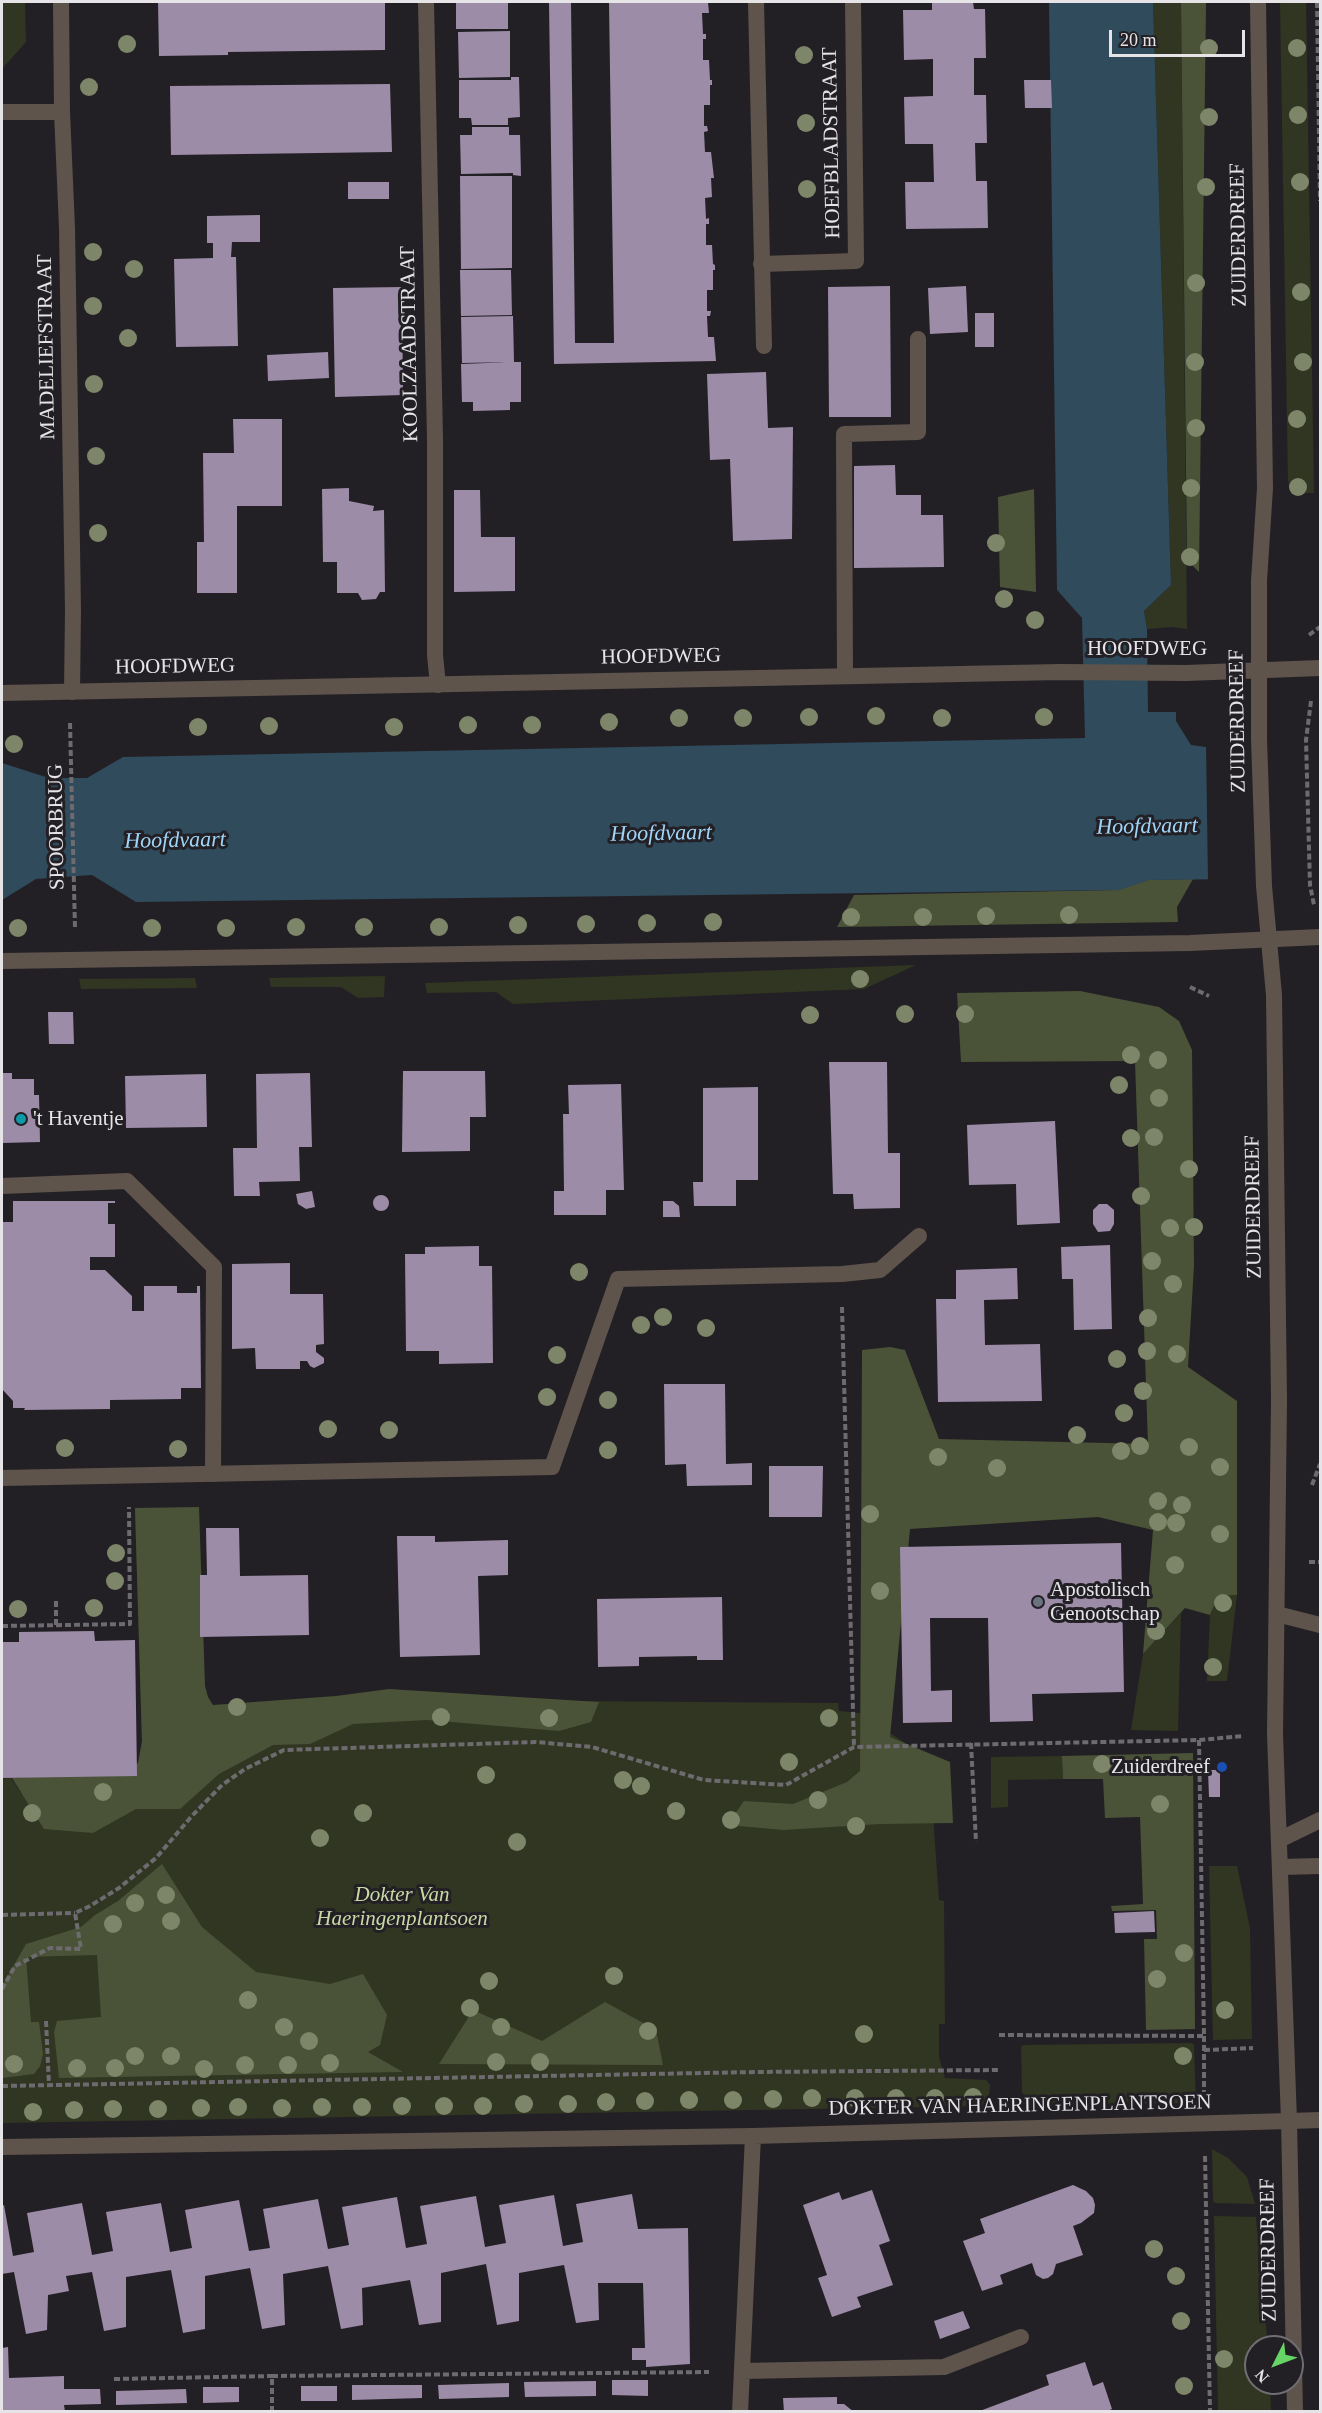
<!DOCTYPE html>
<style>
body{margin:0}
#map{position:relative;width:1322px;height:2413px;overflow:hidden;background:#232025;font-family:Georgia,serif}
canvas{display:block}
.frame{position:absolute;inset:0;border:3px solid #e6e4e7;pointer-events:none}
.north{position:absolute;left:1244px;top:2335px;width:60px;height:60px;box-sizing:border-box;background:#232025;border:2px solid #716e73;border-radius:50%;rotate:228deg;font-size:16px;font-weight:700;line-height:24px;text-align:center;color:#e6e4e7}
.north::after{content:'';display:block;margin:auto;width:21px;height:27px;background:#67d466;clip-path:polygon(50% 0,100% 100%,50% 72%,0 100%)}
.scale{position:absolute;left:1109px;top:30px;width:136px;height:27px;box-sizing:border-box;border:3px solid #e6e4e7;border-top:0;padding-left:8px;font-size:18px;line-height:21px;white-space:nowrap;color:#e6e4e7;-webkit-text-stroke:4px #232025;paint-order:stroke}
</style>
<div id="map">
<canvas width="1322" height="2413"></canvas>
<div class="frame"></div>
<div class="north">N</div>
<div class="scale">20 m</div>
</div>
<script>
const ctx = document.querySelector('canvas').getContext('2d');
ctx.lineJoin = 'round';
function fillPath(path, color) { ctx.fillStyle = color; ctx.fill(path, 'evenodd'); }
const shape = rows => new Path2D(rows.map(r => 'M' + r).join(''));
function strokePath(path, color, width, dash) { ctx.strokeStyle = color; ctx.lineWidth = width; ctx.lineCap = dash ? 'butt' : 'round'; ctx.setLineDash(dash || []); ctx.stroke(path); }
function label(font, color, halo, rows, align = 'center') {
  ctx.font = font + ' Georgia,serif'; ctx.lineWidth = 6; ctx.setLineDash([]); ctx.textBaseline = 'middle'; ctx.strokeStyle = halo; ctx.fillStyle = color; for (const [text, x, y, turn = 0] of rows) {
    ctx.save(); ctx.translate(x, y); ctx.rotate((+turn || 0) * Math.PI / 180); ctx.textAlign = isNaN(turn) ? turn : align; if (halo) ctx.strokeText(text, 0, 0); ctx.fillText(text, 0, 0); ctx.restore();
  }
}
const green = shape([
 [2,2,25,2,26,42,2,69],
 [1153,2,1181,2,1187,629,1172,627,1147,629,1144,611,1171,585],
 [1280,2,1306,2,1314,493,1298,493,1291,488,1288,481],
 [916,965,864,989,513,1004,496,992,427,993,425,983],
 [385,976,384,997,358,998,341,987,271,987,269,978],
 [195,978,197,988,81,989,79,979],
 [135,1508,202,1710,424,1700,838,1703,839,1711,860,1713,929,1759,939,1900,944,1901,945,2024,939,2024,939,2057,945,2078,986,2080,990,2085,988,2103,983,2106,2,2123,2,1779,11,1778,21,1793,143,1782],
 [1237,1595,1227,1681,1207,1681,1210,1615,1218,1596],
 [1181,1613,1178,1731,1131,1730,1143,1654],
 [1062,1756,1063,1779,1008,1780,1008,1807,991,1808,991,1757],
 [1209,1866,1237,1866,1250,1928,1252,2039,1213,2040],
 [1192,2043,1194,2045,1196,2103,1037,2105,1022,2093,1021,2047,1023,2045],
 [1212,2149,1228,2158,1247,2177,1255,2204,1215,2203,1213,2201],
 [1214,2216,1256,2217,1268,2347,1256,2347,1256,2383,1270,2383,1271,2411,1218,2411]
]);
const forest = shape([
 [1181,2,1206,2,1199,572,1187,560],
 [1034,489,1036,592,1000,587,998,497],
 [1193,879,1177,907,1178,922,837,927,854,895,1118,890,1148,880],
 [1080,991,1159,1007,1179,1021,1192,1050,1194,1265,1188,1367,1237,1401,1237,1595,1218,1596,1210,1615,1185,1608,1143,1654,1153,1530,1098,1517,910,1529,890,1737,950,1762,953,1823,880,1824,784,1830,727,1825,744,1801,793,1804,847,1782,860,1771,862,1350,890,1347,905,1350,939,1439,1148,1444,1135,1061,961,1062,957,993],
 [199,1507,205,1686,208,1697,213,1705,336,1696,389,1689,599,1702,591,1722,559,1731,427,1720,353,1724,310,1744,273,1745,219,1774,180,1809,136,1809,93,1833,44,1829,12,1778,126,1771,138,1763,142,1741,135,1508],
 [1193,1753,1195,2029,1146,2030,1144,1939,1157,1939,1156,1910,1112,1911,1111,1906,1143,1904,1140,1817,1105,1818,1103,1779,1063,1779,1062,1756],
 [162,1864,202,1927,256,1972,330,1984,363,1974,387,2015,380,2045,368,2052,403,2072,59,2078,54,2032,57,2021,101,2017,97,1955,26,1957,31,2022,39,2022,43,2054,40,2066,34,2074,2,2078,2,1986,26,1944,81,1927,95,1915,118,1901],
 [605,2002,656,2030,663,2065,439,2064,473,2010,542,2041]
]);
const water = shape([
 [1049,2,1153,2,1171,585,1144,611,1147,629,1148,712,1176,712,1176,721,1191,745,1206,747,1320,878,1149,880,1119,890,136,902,92,875,36,879,2,900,2,763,49,778,87,778,123,757,1085,738,1082,618,1057,590]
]);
const pier = shape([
 [1320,742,1320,881,1208,882,1206,744]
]);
const building = shape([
 [158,2,385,2,385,50,228,52,228,55,159,56],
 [456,2,508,2,508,29,456,29],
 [549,2,571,2,575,343,614,343,609,2,708,2,709,13,702,13,703,34,706,34,706,39,703,39,703,60,709,60,710,80,712,80,712,85,710,85,710,105,704,105,704,126,707,126,708,131,704,132,705,152,711,152,714,178,711,178,712,197,705,198,706,219,709,218,709,224,706,224,706,245,712,245,713,264,715,265,715,270,713,270,713,290,707,290,707,311,711,311,710,316,707,316,708,337,714,337,716,361,554,364],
 [932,2,973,2,974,9,985,9,986,58,974,58,974,95,986,95,987,143,975,143,976,181,987,181,988,228,906,229,905,182,934,182,933,144,905,144,904,97,933,96,933,59,904,60,903,10,932,10],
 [510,31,510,77,459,78,458,32],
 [511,77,519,77,520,117,508,118,508,125,472,125,471,118,459,118,459,80,511,80],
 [1024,80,1051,80,1052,108,1025,108],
 [390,84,392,152,171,155,170,86],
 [472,127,509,127,509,135,520,135,521,176,513,175,513,173,461,174,460,135,472,135],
 [460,176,512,176,512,268,461,269],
 [348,182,389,182,389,199,348,199],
 [260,215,260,242,232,242,231,257,236,257,238,346,176,347,174,259,213,258,213,243,207,243,207,216],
 [460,270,511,270,512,315,461,316],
 [890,286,891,417,829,417,828,287],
 [966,286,968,332,930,334,928,288],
 [402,287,403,395,335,397,333,288],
 [975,313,994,313,994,347,975,347],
 [513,316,514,362,462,363,461,317],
 [328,352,329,378,268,381,267,355],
 [513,362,521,362,521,402,510,402,510,410,473,411,473,402,462,402,461,364],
 [766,372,768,428,793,427,792,539,733,541,730,459,710,460,707,374],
 [233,419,282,419,282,506,237,506,237,593,197,593,197,542,204,542,203,453,234,453],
 [895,465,896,495,921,495,921,515,943,515,944,567,854,568,854,466],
 [349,488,349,501,374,506,373,511,384,510,385,592,380,592,376,599,362,600,358,593,337,593,337,562,323,562,322,489],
 [454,490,480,490,481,537,515,537,515,591,454,592],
 [48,1012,73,1012,74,1044,49,1044],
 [829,1062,887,1062,888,1153,900,1153,900,1208,854,1209,853,1194,833,1194],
 [403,1071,485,1071,486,1117,470,1117,470,1151,402,1152],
 [2,1073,12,1073,12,1079,34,1079,34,1095,39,1095,40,1142,2,1143],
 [310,1073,312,1147,299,1147,300,1181,259,1182,260,1196,234,1196,233,1148,257,1148,256,1074],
 [206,1074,207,1127,126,1128,125,1076],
 [621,1084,624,1190,606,1190,606,1215,554,1215,554,1191,564,1191,563,1114,569,1114,568,1085],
 [758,1087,758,1180,736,1180,736,1206,694,1206,693,1182,703,1182,703,1088],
 [1055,1121,1060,1223,1017,1225,1016,1184,969,1185,967,1125],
 [312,1191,315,1207,306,1209,298,1204,296,1194],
 '373 1203a8 8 0 1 1 16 0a8 8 0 1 1-16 0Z',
 [13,1201,115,1201,115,1203,108,1203,108,1224,115,1224,115,1257,90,1257,90,1270,105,1270,132,1296,132,1311,144,1311,144,1286,177,1286,177,1293,197,1293,197,1286,200,1286,201,1388,181,1388,181,1399,110,1400,110,1409,24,1410,25,1408,13,1408,13,1401,2,1389,2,1222,13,1222],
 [663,1201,673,1201,679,1206,680,1217,663,1217],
 [1099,1204,1107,1204,1114,1210,1114,1224,1110,1231,1098,1232,1093,1224,1093,1210],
 [1110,1245,1112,1329,1074,1330,1073,1279,1062,1279,1061,1247],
 [479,1246,479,1266,492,1266,493,1363,439,1364,439,1351,406,1351,405,1254,425,1254,425,1247],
 [290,1263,290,1294,323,1294,324,1344,316,1345,316,1352,324,1358,324,1363,314,1368,310,1366,307,1361,300,1361,300,1369,256,1369,255,1348,232,1349,232,1264],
 [1017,1268,1018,1299,984,1300,985,1345,1040,1344,1042,1401,938,1402,936,1299,956,1299,956,1270],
 [664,1384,725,1384,726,1464,752,1463,752,1485,687,1486,686,1464,665,1465],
 [769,1466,823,1466,822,1517,769,1517],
 [206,1528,239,1528,240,1576,308,1575,309,1635,200,1637,200,1575,207,1575],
 [397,1536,435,1536,435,1542,508,1540,508,1575,478,1576,480,1655,400,1657],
 [1121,1543,1124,1692,1032,1694,1033,1721,990,1722,988,1618,930,1618,931,1691,952,1690,952,1722,903,1723,900,1547],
 [722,1597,723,1660,697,1660,697,1656,639,1657,639,1666,598,1667,597,1599],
 [94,1631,95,1641,135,1640,137,1776,2,1778,2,1642,19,1642,19,1632],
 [1208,1770,1220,1770,1220,1797,1209,1797],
 [1154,1911,1155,1932,1115,1933,1114,1913],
 [1073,2185,1086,2191,1093,2198,1095,2205,1094,2213,1081,2223,1073,2226,1083,2255,1056,2264,1053,2274,1048,2278,1043,2279,1036,2275,1032,2263,1000,2275,1003,2284,982,2291,963,2241,985,2233,980,2219],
 [872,2190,890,2241,879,2245,893,2285,857,2297,861,2307,832,2317,818,2278,827,2275,803,2205,839,2192,842,2200],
 [632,2194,638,2229,688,2228,690,2364,646,2367,646,2360,632,2360,632,2348,645,2348,643,2283,598,2283,599,2320,576,2323,564,2265,519,2273,519,2321,497,2325,486,2264,441,2273,441,2322,419,2325,410,2280,362,2288,363,2325,341,2329,328,2266,283,2274,285,2325,262,2329,250,2268,205,2276,205,2329,183,2333,171,2270,126,2277,126,2327,104,2331,92,2272,66,2276,69,2291,48,2295,47,2330,26,2334,14,2272,2,2274,2,2206,4,2205,13,2256,34,2252,27,2213,82,2203,92,2255,113,2251,106,2212,161,2203,170,2252,192,2248,185,2210,239,2200,249,2251,270,2248,263,2209,318,2199,328,2249,349,2245,342,2207,397,2197,406,2248,427,2244,420,2206,476,2196,485,2247,506,2243,499,2205,554,2195,563,2246,583,2242,576,2204],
 [963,2311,970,2328,940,2339,934,2321],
 [8,2347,9,2378,64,2376,64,2389,100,2389,101,2404,64,2405,65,2412,2,2412,2,2348],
 [1085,2362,1093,2386,1103,2382,1112,2409,1105,2412,977,2412,1049,2385,1046,2375],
 [612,2380,648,2380,648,2396,612,2395],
 [596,2381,596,2396,525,2397,524,2382],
 [509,2383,509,2397,439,2399,438,2385],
 [352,2385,422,2385,422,2398,352,2400],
 [301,2386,337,2386,337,2401,301,2401],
 [203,2387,239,2387,239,2402,203,2403],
 [186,2389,187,2403,116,2405,116,2391],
 [837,2397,837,2404,844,2404,854,2412,784,2412,783,2398]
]);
const path = shape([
 [1317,2,1320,201],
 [1309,635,1320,627],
 [1311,701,1306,740,1310,885,1314,905],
 [70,723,75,928],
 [1190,987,1209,996],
 [842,1307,854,1747],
 [1312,1485,1320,1464],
 [1309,1562,1320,1562],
 [56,1625,56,1600],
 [2,1626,130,1624,129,1507],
 [971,1743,976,1842],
 [2,1915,75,1913],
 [2,1989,15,1966,50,1948,81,1949,75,1913,90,1906,119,1888,156,1858,191,1817,222,1785,245,1769,284,1750,536,1742,592,1747,704,1780,786,1785,854,1747,1199,1740,1244,1736],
 [46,2021,49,2085],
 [999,2035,1204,2036,1199,1740],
 [1204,2036,1204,2092],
 [1204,2050,1253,2048],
 [2,2086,756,2072,998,2070],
 [1205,2156,1210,2412],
 [114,2379,272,2376],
 [272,2412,272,2376,709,2372]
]);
const service = shape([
 [756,2,764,346],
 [845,676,844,434,918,432,918,339],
 [2,1186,127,1181,214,1267,213,1474],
 [1277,1614,1320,1625],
 [1279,1840,1320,1820],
 [1280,1867,1320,1866]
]);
const minor = shape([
 [61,2,62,112,67,228,73,610,72,692],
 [426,2,435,438,435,655,438,685],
 [2,112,62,112],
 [761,264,856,261,853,2],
 [2,961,1190,943,1320,937],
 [2,1478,552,1467,618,1279,842,1274,880,1270,919,1236],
 [2,2147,753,2136,1289,2121],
 [742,2371,944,2367,1021,2337],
 [740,2412,753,2136]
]);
const tertiary = shape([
 [1258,2,1265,488,1259,581,1259,739,1264,886,1274,995,1279,1400,1275,1734,1289,2121,1295,2412],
 [2,693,1061,672,1186,673,1320,668],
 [1289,2121,1320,2120]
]);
const trees = [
 [127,44],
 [1209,48],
 [1297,48],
 [804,55],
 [89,87],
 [1298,115],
 [1209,117],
 [806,123],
 [1300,182],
 [1206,187],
 [807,189],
 [93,252],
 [134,269],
 [1196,283],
 [1301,292],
 [93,306],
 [128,338],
 [1195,362],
 [1303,362],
 [94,384],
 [1297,419],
 [1196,428],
 [96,456],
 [1298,487],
 [1191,488],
 [98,533],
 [996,543],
 [1190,557],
 [1004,599],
 [1035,620],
 [876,716],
 [809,717],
 [1044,717],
 [679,718],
 [743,718],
 [942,718],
 [609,722],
 [468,725],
 [532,725],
 [269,726],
 [198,727],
 [394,727],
 [14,744],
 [1069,915],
 [986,916],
 [851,917],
 [923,917],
 [713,922],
 [647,923],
 [586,924],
 [518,925],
 [296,927],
 [364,927],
 [439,927],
 [18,928],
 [152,928],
 [226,928],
 [860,979],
 [905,1014],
 [965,1014],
 [810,1015],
 [1131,1055],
 [1158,1060],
 [1119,1085],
 [1159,1098],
 [1154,1137],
 [1131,1138],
 [1189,1169],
 [1141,1196],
 [1194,1227],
 [1170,1228],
 [1152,1261],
 [579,1272],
 [1173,1284],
 [663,1317],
 [1148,1318],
 [641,1325],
 [706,1328],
 [1147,1351],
 [1177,1354],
 [557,1355],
 [1117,1359],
 [1143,1391],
 [547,1397],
 [608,1400],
 [1124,1413],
 [328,1429],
 [389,1430],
 [1077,1435],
 [1140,1446],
 [1189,1447],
 [65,1448],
 [178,1449],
 [608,1450],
 [1121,1451],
 [938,1457],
 [1220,1467],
 [997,1468],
 [1158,1501],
 [1182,1505],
 [870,1514],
 [1158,1522],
 [1176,1523],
 [1220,1534],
 [116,1553],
 [1175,1565],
 [115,1581],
 [880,1591],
 [1223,1603],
 [94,1608],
 [18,1609],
 [1156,1631],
 [1213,1667],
 [237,1707],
 [441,1717],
 [549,1718],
 [829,1718],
 [789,1762],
 [1102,1764],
 [486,1775],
 [623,1780],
 [641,1786],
 [103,1792],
 [818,1800],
 [1160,1804],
 [676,1811],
 [32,1813],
 [363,1813],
 [731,1820],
 [856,1826],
 [320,1838],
 [517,1842],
 [166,1895],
 [135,1903],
 [171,1921],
 [113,1924],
 [1184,1953],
 [614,1976],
 [1157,1979],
 [489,1981],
 [248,2000],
 [470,2008],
 [1225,2010],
 [284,2027],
 [501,2027],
 [648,2031],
 [864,2034],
 [309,2041],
 [135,2056],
 [171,2056],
 [1183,2056],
 [496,2062],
 [540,2062],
 [330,2063],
 [14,2064],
 [245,2065],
 [288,2065],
 [77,2068],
 [115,2068],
 [204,2069],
 [973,2097],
 [812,2098],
 [855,2098],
 [896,2098],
 [935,2098],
 [773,2099],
 [689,2100],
 [733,2100],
 [645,2101],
 [606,2102],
 [524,2104],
 [568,2104],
 [402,2106],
 [444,2106],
 [483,2106],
 [238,2107],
 [322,2107],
 [362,2107],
 [201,2108],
 [282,2108],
 [113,2109],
 [158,2109],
 [74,2110],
 [33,2112],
 [1154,2249],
 [1176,2276],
 [1181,2321],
 [1224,2359],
 [1184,2386]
];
const markers = [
 [21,1119,6,"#0f9aa8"],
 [1038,1602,6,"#6b7280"],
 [1222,1767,6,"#1a4fb4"]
];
const streetNames = [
 ["HOEFBLADSTRAAT",832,143,-91],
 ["ZUIDERDREEF",1239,235,-91],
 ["KOOLZAADSTRAAT",410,344,-91],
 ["MADELIEFSTRAAT",47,347,-91],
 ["HOOFDWEG",1147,649],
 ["HOOFDWEG",661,657,-1],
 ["HOOFDWEG",175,667,-1],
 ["ZUIDERDREEF",1238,721,-91],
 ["SPOORBRUG",57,827,-91],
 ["ZUIDERDREEF",1254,1207,-91],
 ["DOKTER VAN HAERINGENPLANTSOEN",1020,2106,-1],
 ["ZUIDERDREEF",1269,2250,-91]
];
const poiNames = [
 ["'t Haventje",33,1119],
 ["Apostolisch",1050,1590],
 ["Genootschap",1050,1614],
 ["Zuiderdreef",1210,1767,"right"]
];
const parkNames = [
 ["Dokter Van",402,1895],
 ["Haeringenplantsoen",402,1919]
];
const waterNames = [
 ["Hoofdvaart",1147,827,-1],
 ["Hoofdvaart",661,834,-1],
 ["Hoofdvaart",175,841,-1]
];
fillPath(green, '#303621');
fillPath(forest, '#4a5337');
fillPath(water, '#2f4b5c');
fillPath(pier, '#232025');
fillPath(building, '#9c8ca8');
strokePath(path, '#6d6b6f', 4, [6, 3]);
strokePath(service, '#5e544b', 16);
strokePath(minor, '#5e544b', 16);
strokePath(tertiary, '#5e544b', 16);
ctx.fillStyle = '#7e866a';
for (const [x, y] of trees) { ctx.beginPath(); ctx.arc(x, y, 9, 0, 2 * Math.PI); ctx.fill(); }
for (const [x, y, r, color] of markers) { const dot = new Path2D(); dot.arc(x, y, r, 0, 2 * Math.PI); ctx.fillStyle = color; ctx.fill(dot); strokePath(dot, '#232025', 2); }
label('21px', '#e6e4e7', '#232025', streetNames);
label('21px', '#e6e4e7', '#232025', poiNames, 'left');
label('italic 21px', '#c8d9a3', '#232025', parkNames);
label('italic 22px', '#9fd5f8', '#232025', waterNames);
</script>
